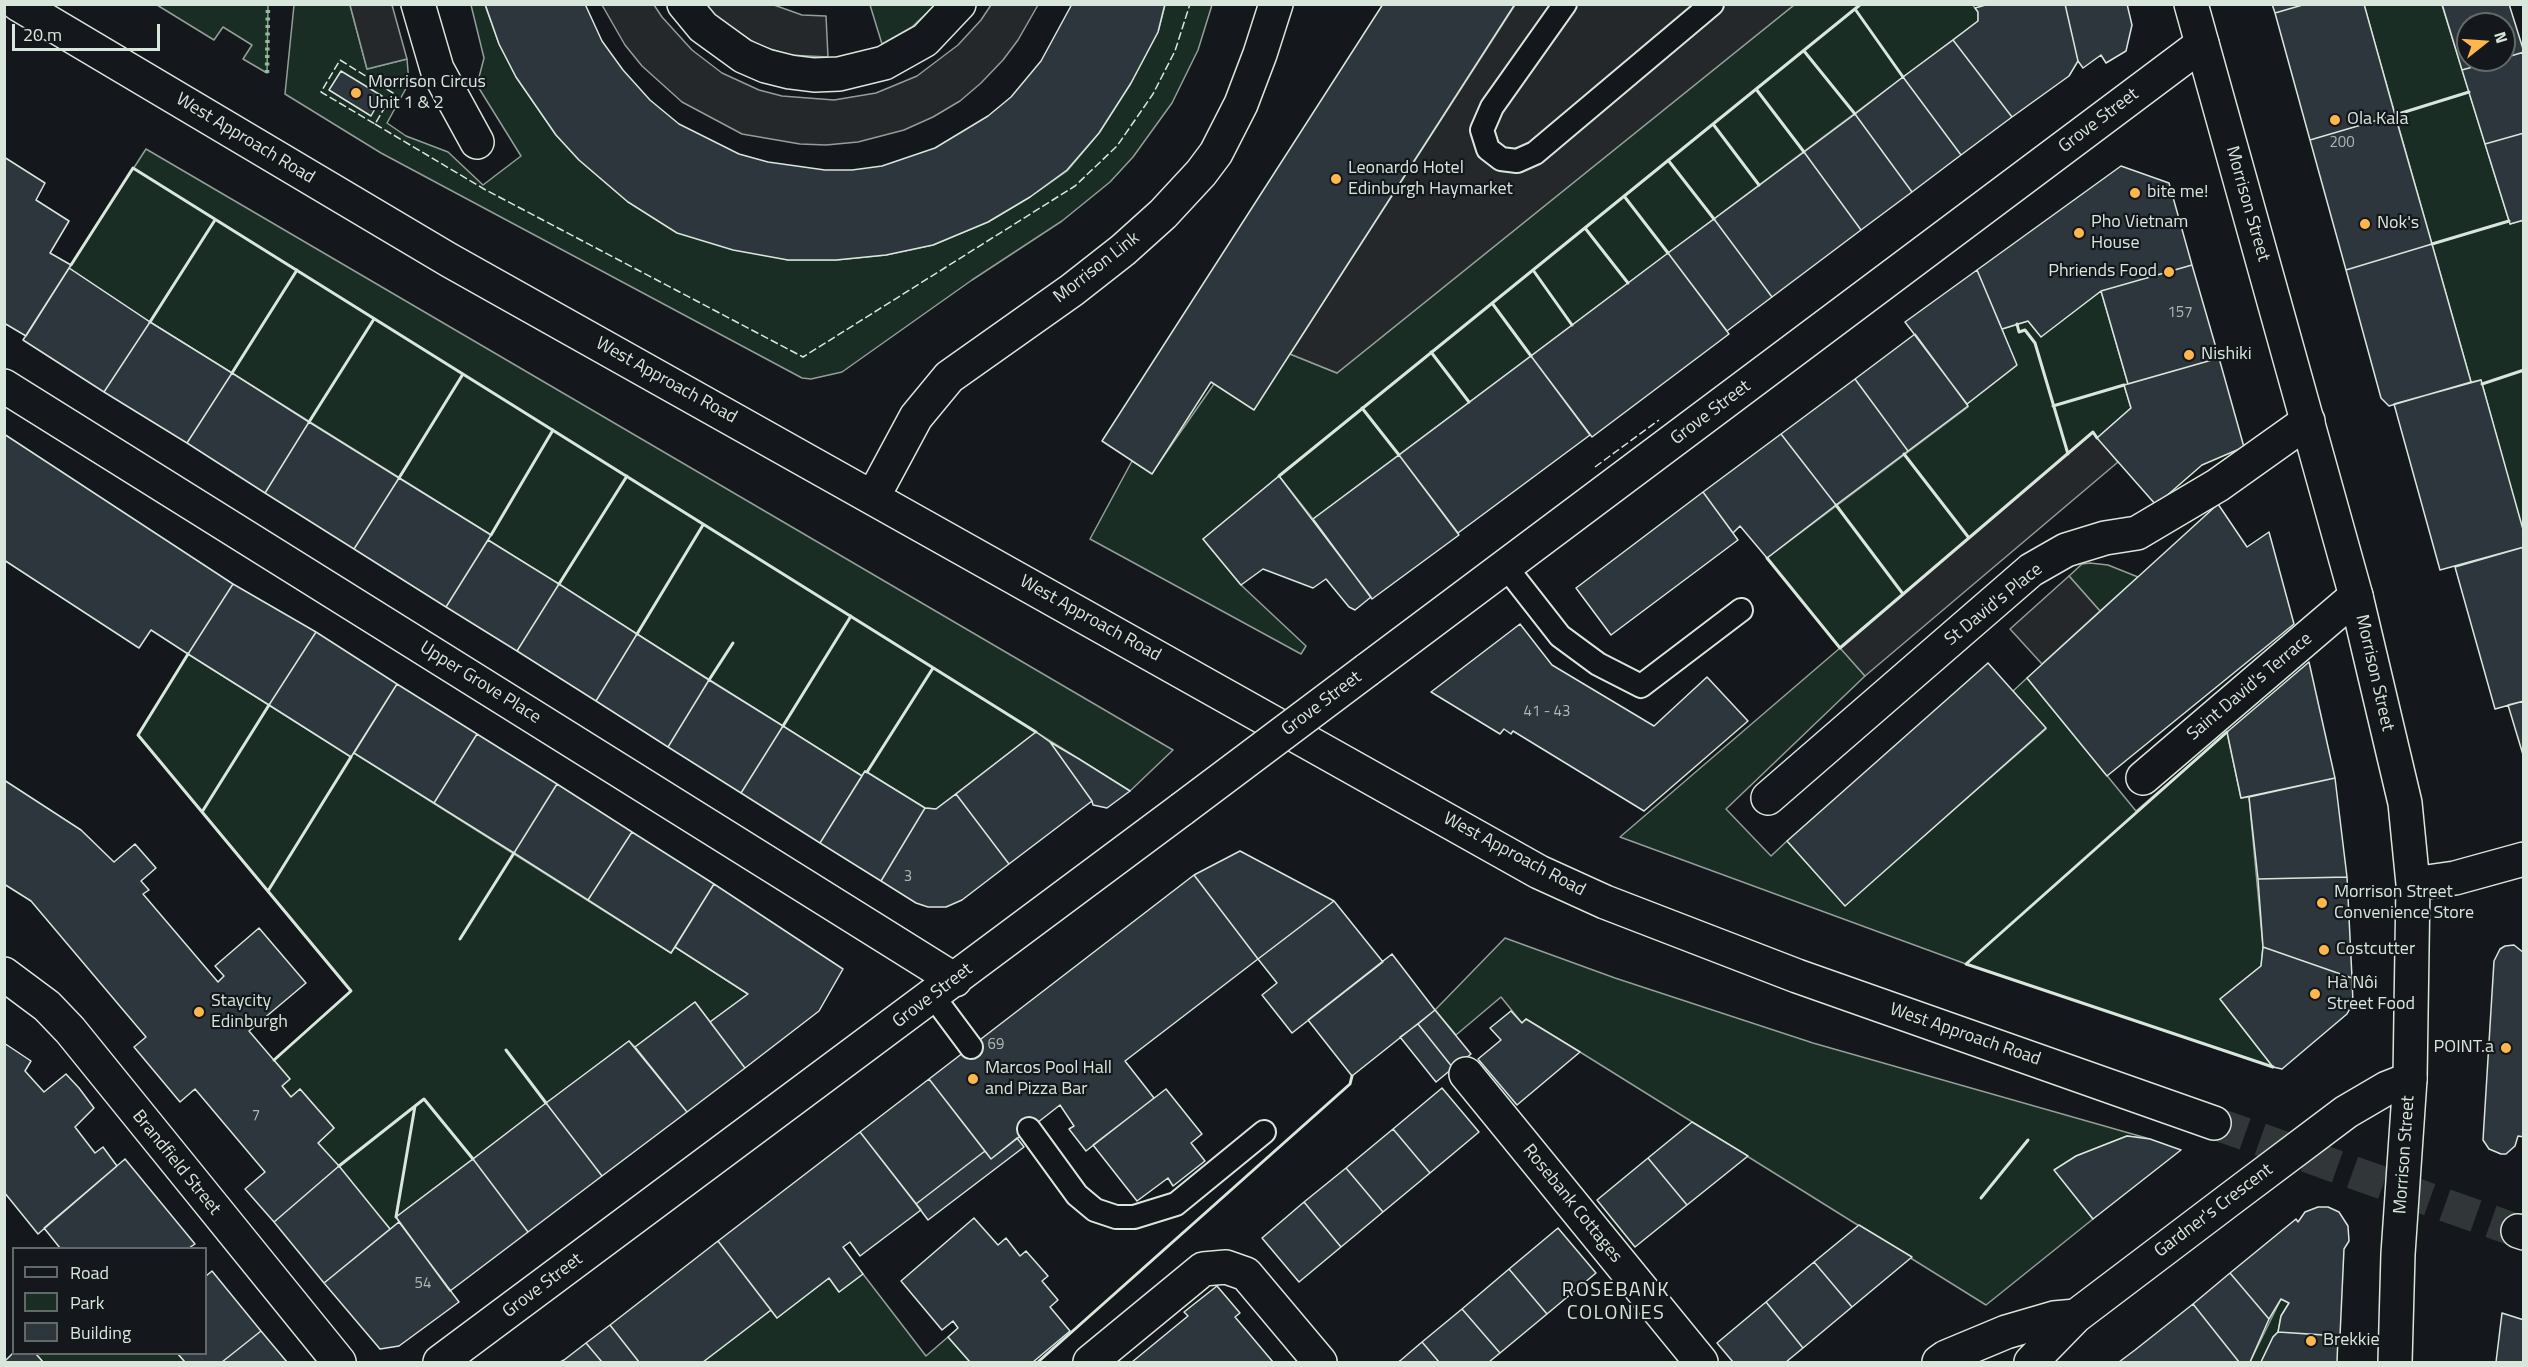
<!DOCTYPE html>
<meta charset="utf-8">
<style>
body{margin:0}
#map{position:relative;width:2528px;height:1367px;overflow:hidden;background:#14181c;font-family:"Titillium Web",sans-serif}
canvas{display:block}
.frame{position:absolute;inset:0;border:6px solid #d8e6dc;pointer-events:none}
.legend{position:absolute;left:12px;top:1247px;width:195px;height:108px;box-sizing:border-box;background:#14181c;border:2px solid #626a69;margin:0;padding:8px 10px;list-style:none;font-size:18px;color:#d8e6dc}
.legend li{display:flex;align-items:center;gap:12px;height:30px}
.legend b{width:30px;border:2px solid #626a69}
.north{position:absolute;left:2456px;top:12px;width:60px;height:60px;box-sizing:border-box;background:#14181c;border:2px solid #626a69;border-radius:50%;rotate:73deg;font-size:16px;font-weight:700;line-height:24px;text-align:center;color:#d8e6dc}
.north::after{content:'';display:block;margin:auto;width:21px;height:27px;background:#ffb74d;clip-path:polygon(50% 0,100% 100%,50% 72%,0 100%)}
.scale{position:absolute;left:12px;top:24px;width:148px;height:27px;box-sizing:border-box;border:3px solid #d8e6dc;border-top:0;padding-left:8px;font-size:18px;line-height:21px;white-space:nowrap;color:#d8e6dc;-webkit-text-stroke:4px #14181c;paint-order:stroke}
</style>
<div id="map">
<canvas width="2528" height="1367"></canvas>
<div class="frame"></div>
<ul class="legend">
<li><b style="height:8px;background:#14181c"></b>Road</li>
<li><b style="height:16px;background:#1a2d24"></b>Park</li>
<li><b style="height:16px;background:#2c363c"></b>Building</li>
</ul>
<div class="north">N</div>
<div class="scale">20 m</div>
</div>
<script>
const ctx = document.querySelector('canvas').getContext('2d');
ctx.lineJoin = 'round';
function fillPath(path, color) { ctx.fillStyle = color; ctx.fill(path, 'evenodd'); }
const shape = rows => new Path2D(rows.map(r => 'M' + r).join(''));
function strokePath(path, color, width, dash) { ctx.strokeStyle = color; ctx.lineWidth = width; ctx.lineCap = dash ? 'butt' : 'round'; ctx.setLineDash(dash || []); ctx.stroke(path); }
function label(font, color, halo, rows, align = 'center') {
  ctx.font = font + ' "Titillium Web",sans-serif'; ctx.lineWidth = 4.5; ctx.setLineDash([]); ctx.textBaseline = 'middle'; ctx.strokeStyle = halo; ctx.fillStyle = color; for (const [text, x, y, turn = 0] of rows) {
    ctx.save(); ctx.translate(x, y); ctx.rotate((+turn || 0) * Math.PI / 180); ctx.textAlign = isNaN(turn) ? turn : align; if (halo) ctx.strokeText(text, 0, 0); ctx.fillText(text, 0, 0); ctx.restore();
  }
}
const green = shape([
 [1972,4,1978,12,1978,21,1313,519,1279,476,1203,539,1241,585,1306,646,1301,654,1090,539,1132,461,1152,473,1214,384,1290,354,1337,373,1794,5,1972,4],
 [157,5,268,5,267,73,243,59,252,45,223,27,214,40,157,5],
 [294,5,350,5,367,69,407,59,409,83,387,123,406,136,448,152,483,185,521,156,477,85,484,58,471,5,485,5,499,44,516,77,556,135,579,160,628,202,788,260,836,260,886,255,933,245,988,222,1030,197,1067,171,1099,133,1131,83,1158,32,1165,5,1212,5,1198,50,1172,103,1133,157,1110,182,1062,221,972,280,842,372,811,379,802,378,381,153,285,94,294,5],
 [870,5,870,4,935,5,912,27,882,44,870,5],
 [2364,5,2442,5,2510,224,2523,220,2523,533,2481,380,2471,382,2364,5],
 [146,149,1173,750,1130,791,1036,732,936,809,925,808,867,772,865,771,862,776,488,540,491,535,150,322,69,268,146,149],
 [2101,291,2128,384,2124,385,2131,408,2097,438,2092,433,1840,647,1865,676,1726,809,1771,856,1787,841,1845,905,2046,729,2013,691,2027,678,2136,811,2227,732,2241,798,2249,797,2263,947,2261,966,2220,999,2273,1067,1966,964,1620,837,1840,648,1767,558,1968,407,1967,404,2016,366,2002,329,2028,321,2041,336,2101,291],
 [2090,563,2108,565,2138,577,2100,611,2069,576,2082,564,2090,563],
 [188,654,351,757,354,753,671,953,675,947,748,994,710,1022,695,1002,635,1047,629,1041,396,1217,399,1222,390,1229,318,1143,334,1128,300,1089,291,1097,282,1086,290,1079,274,1060,351,991,138,735,188,654],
 [1505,938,1615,978,1813,1043,2150,1139,2127,1136,2076,1156,2055,1170,2093,1219,1986,1305,1580,1052,1526,1019,1522,1023,1501,997,1456,1035,1435,1010,1505,938],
 [863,1274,926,1356,948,1337,970,1362,703,1362,771,1310,777,1318,829,1278,839,1292,863,1274],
 [2281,1299,2289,1303,2281,1316,2278,1332,2273,1337,2261,1362,2250,1362,2281,1299],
 [36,1354,178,1354,185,1362,43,1362,36,1354]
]);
const parking = shape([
 [350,5,392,5,407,59,367,69,350,5],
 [602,5,654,5,662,17,692,50,722,73,759,90,782,96,834,100,876,93,917,76,958,45,981,20,991,5,1038,5,1018,40,1003,60,981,83,960,101,933,117,904,130,858,142,826,145,800,144,742,134,682,102,642,66,625,45,602,5],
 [705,5,774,5,802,15,826,16,828,57,789,55,758,45,719,19,705,5],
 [1515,5,1794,5,1337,373,1290,354,1515,5],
 [2093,432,2118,462,1865,676,1840,648,2093,432],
 [2069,576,2100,611,2042,664,2010,629,2069,576]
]);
const building = shape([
 [485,4,585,4,602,41,623,70,650,100,679,124,739,154,768,162,825,170,852,170,882,166,935,148,988,116,1011,97,1041,61,1072,4,1165,4,1158,32,1131,83,1099,133,1067,170,1030,197,988,222,933,245,886,255,836,260,788,260,733,250,677,233,628,202,579,160,556,135,516,77,499,44,485,4],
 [1383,4,1515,4,1254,410,1211,382,1152,474,1102,441,1383,4],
 [1989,4,2065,4,2078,61,2069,76,2012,117,1953,40,1978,21,1978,12,1975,8,1989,4],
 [2065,4,2127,4,2132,25,2126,51,2106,63,2101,55,2083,68,2078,61,2065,4],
 [2272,4,2306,4,2275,13,2272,4],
 [2306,4,2364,4,2395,115,2310,140,2275,13,2306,4],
 [2442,4,2509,4,2524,52,2504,58,2504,24,2468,24,2468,60,2497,60,2462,70,2442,4],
 [1953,40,2012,117,1961,155,1903,77,1953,40],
 [2524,52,2524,133,2485,144,2462,70,2497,60,2504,60,2504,58,2524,52],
 [341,71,382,96,371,116,329,90,341,71],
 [1903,77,1961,155,1912,192,1855,114,1903,77],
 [1855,114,1912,192,1861,230,1804,152,1855,114],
 [2395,115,2432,244,2346,270,2310,140,2395,115],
 [2524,133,2524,220,2510,224,2485,144,2524,133],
 [1804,152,1861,230,1772,297,1714,219,1804,152],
 [4,157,45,183,36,200,69,221,50,253,71,265,26,336,4,323,4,157],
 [2121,166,2169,183,2192,265,2101,291,2041,337,2028,321,2002,329,1977,270,2121,166],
 [1714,219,1772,297,1727,331,1668,253,1714,219],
 [2432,244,2471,382,2389,406,2381,398,2346,270,2432,244],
 [1668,253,1729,334,1592,437,1531,356,1668,253],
 [2192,265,2219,358,2128,384,2101,291,2192,265],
 [69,268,150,322,104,392,23,340,69,268],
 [1977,270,2017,365,1967,404,1905,322,1977,270],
 [150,322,232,373,187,443,104,392,150,322],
 [1915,334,1968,406,1908,451,1855,379,1915,334],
 [1531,356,1590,435,1458,533,1399,455,1531,356],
 [2219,358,2244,447,2202,465,2156,505,2097,438,2131,408,2124,385,2219,358],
 [232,373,309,422,265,493,187,443,232,373],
 [1855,379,1908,451,1836,505,1781,434,1855,379],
 [2481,380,2524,533,2524,547,2440,570,2394,404,2481,380],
 [309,422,399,478,354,549,265,493,309,422],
 [4,434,233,584,188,654,151,630,139,648,4,560,4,434],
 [1781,434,1836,505,1767,558,1740,526,1733,533,1703,492,1781,434],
 [1399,455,1459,535,1372,599,1313,519,1399,455],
 [1279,476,1371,597,1355,610,1349,607,1326,579,1313,588,1263,569,1241,585,1203,539,1279,476],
 [399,478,491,535,446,607,354,549,399,478],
 [1703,492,1738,540,1611,635,1576,588,1703,492],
 [2218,504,2247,547,2269,532,2294,624,2107,776,2027,678,2218,504],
 [488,540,559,584,517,651,446,607,488,540],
 [2524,547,2524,701,2495,709,2455,567,2524,547],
 [233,584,316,632,269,705,188,654,233,584],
 [559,584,637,634,596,701,517,651,559,584],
 [1520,624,1552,665,1654,726,1707,677,1748,721,1644,811,1513,731,1511,734,1504,729,1500,734,1431,692,1520,624],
 [316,632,397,684,351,757,269,705,316,632],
 [637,634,709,680,668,747,596,701,637,634],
 [2309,662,2335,778,2241,798,2227,732,2309,662],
 [1988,663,2046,728,1845,906,1787,841,1988,663],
 [709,680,783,726,741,793,668,747,709,680],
 [397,684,477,734,434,803,354,753,397,684],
 [2524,701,2524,758,2508,705,2524,701],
 [783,726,862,776,820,843,741,793,783,726],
 [1036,732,1050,742,1092,801,1009,864,956,794,1036,732],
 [477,734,557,784,514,853,434,803,477,734],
 [1050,742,1079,759,1130,791,1107,808,1093,805,1092,801,1050,742],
 [865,771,925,808,881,881,820,843,865,771],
 [2335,778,2347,877,2258,879,2249,797,2335,778],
 [4,780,81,830,114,862,135,844,156,868,141,881,149,890,143,894,218,982,224,976,215,966,259,928,306,983,249,1031,290,1079,282,1086,291,1097,300,1089,334,1128,318,1143,339,1166,274,1222,245,1189,265,1172,195,1089,180,1102,134,1047,146,1037,31,901,4,884,4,780],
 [557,784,632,832,588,900,514,853,557,784],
 [956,794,1009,864,962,900,946,907,928,907,916,903,881,881,925,808,936,809,956,794],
 [632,832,714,884,671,953,588,900,632,832],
 [1240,851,1334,901,1258,959,1194,875,1240,851],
 [1194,875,1258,959,1125,1061,1154,1098,1086,1151,1069,1129,1074,1126,1060,1105,991,1159,929,1079,1194,875],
 [2347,877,2352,978,2263,947,2258,879,2347,877],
 [714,884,843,969,819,1011,745,1068,710,1022,748,994,675,947,714,884],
 [1334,901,1383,962,1292,1033,1262,995,1277,983,1258,959,1334,901],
 [2514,945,2524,953,2524,1137,2518,1136,2515,1146,2506,1154,2501,1154,2489,1149,2483,1140,2494,961,2500,949,2505,946,2514,945],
 [2263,947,2352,978,2353,1003,2347,1014,2282,1069,2273,1067,2220,999,2261,966,2263,947],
 [1392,954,1435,1010,1352,1076,1308,1020,1392,954],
 [695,1002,745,1068,687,1112,635,1047,695,1002],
 [1435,1010,1471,1054,1453,1068,1418,1024,1435,1010],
 [1511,1011,1522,1023,1526,1019,1580,1052,1517,1105,1478,1059,1501,1040,1490,1028,1511,1011],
 [1418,1024,1453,1068,1436,1082,1400,1037,1418,1024],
 [629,1041,687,1112,602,1176,546,1103,629,1041],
 [4,1043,31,1061,25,1071,44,1092,66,1074,79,1088,94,1108,75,1127,95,1153,103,1147,117,1166,38,1234,4,1192,4,1043],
 [929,1079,985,1151,916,1204,860,1132,929,1079],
 [1442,1088,1479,1132,1430,1173,1393,1129,1442,1088],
 [1166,1089,1202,1134,1191,1143,1205,1161,1173,1186,1168,1178,1137,1201,1093,1145,1166,1089],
 [546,1103,602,1176,528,1232,473,1159,546,1103],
 [1692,1122,1748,1156,1687,1205,1648,1158,1692,1122],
 [1393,1129,1430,1173,1383,1212,1346,1168,1393,1129],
 [860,1132,921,1210,860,1256,850,1242,843,1247,863,1274,839,1292,829,1278,777,1318,718,1241,860,1132],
 [2127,1136,2150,1139,2181,1150,2093,1219,2054,1170,2076,1156,2127,1136],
 [1017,1138,1024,1147,928,1220,916,1204,985,1151,991,1159,1017,1138],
 [1648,1158,1687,1205,1635,1247,1597,1200,1648,1158],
 [125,1159,195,1244,189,1248,60,1248,44,1228,125,1159],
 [473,1159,528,1232,450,1291,396,1217,473,1159],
 [339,1166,390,1229,324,1283,274,1222,339,1166],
 [1346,1168,1383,1212,1341,1247,1304,1202,1346,1168],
 [1304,1202,1341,1247,1299,1282,1262,1238,1304,1202],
 [2318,1207,2328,1207,2339,1212,2348,1226,2349,1241,2344,1249,2340,1336,2278,1332,2281,1316,2289,1303,2281,1299,2269,1319,2230,1273,2296,1219,2298,1222,2305,1212,2318,1207],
 [974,1218,998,1245,1006,1238,1020,1256,1026,1251,1048,1276,1042,1281,1058,1300,1050,1307,1070,1331,1033,1362,970,1362,948,1337,958,1328,953,1321,942,1330,901,1281,974,1218],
 [399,1222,459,1302,399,1346,380,1349,324,1283,399,1222],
 [1859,1225,1912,1257,1852,1307,1814,1262,1859,1225],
 [1558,1228,1596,1273,1547,1314,1509,1269,1558,1228],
 [718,1241,771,1310,703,1362,639,1362,610,1325,718,1241],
 [1814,1262,1852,1307,1803,1348,1766,1302,1814,1262],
 [1509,1269,1547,1314,1500,1353,1462,1309,1509,1269],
 [212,1271,261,1331,222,1362,185,1362,178,1354,206,1354,206,1276,212,1271],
 [2230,1273,2269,1319,2250,1362,2239,1362,2193,1304,2230,1273],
 [1217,1286,1240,1313,1235,1317,1273,1362,1132,1362,1188,1316,1184,1312,1217,1286],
 [1766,1302,1803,1348,1786,1362,1733,1362,1717,1343,1766,1302],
 [2193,1304,2239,1362,2119,1362,2135,1350,2193,1304],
 [1462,1309,1500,1353,1489,1362,1439,1362,1422,1342,1462,1309],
 [2502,1313,2524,1320,2524,1362,2496,1362,2502,1313],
 [610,1325,639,1362,602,1362,586,1343,610,1325],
 [261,1331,287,1362,222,1362,261,1331],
 [2278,1332,2338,1336,2337,1362,2261,1362,2273,1337,2278,1332],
 [1422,1342,1439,1362,1398,1362,1401,1360,1422,1342],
 [586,1343,602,1362,560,1362,564,1360,586,1343],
 [14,1352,36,1354,43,1362,4,1362,14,1352]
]);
const secondaryTunnel = shape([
 [2214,1123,2518,1231]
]);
const lane = shape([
 [1565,4,1492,107,1482,130,1488,149,1501,159,1517,161,1535,153,1712,4],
 [1506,567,1560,636,1598,664,1641,686,1741,610],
 [933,996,971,1047],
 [1029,1129,1077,1195,1095,1210,1116,1217,1134,1217,1176,1204,1264,1132]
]);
const street = shape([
 [418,4,437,69,477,142],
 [684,4,703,27,743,56,766,66,790,72,814,75,839,74,884,63,925,40,959,4],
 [4,386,955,980],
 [1367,670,2202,44],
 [2143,778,2356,596],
 [1768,798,2031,570,2066,550,2105,538,2137,533,2218,485,2308,421],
 [4,974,47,1006,70,1030,339,1362],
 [1466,1074,1701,1362],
 [440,1362,1182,809],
 [1090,1362,1203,1269,1226,1267,1246,1274,1320,1362],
 [1939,1362,1946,1357,2006,1332,2054,1318,2076,1316],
 [2031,1362,2076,1316,2233,1197,2346,1112,2387,1088,2410,1079]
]);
const secondary = shape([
 [18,4,449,260,1539,872,1605,902,1797,976,2214,1123],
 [2191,4,2356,596,2405,803,2413,884,2410,1079,2398,1254,2395,1362],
 [873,497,916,417,949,377,1072,290,1123,250,1163,214,1201,173,1216,153,1241,104,1260,54,1276,4],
 [2413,884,2455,878,2524,859],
 [2518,1231,2524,1233]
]);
const streetBridge = shape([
 [1182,809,1367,670]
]);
const hedge = shape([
 [267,73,268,4]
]);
const fence = shape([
 [340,60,393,93,375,124,321,92,340,60],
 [375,124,484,189,803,357,1075,186,1117,146,1153,94,1175,51,1190,4],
 [1595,467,1659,420]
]);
const wall = shape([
 [1855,9,1903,77],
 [1804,51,1855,114],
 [1756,89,1804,152],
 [2395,115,2469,92],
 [1713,124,1759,185],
 [1668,160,1714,219],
 [1624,196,1668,253],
 [1585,228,1628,283],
 [2432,244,2509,221],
 [71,265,133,168,1036,732],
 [1533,270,1572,325],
 [1492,303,1531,356],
 [150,322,215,220],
 [2017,324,2019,332,2025,330,2035,343,2068,454],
 [1431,352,1469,402],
 [232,373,297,270],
 [2482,384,2524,370],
 [2053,406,2124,385],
 [1362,408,1399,455],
 [309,422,374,319],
 [1904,454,1969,538],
 [1279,476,1861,4],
 [399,478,463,374],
 [1836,505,1903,594],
 [491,535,553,430],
 [1767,558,1840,648,2093,432,2097,438],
 [559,584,627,476],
 [637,634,703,525],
 [188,654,138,735,351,991,274,1060],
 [709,680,733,643],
 [783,726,851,616],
 [2227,732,1966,964,2273,1067],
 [867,772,933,668],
 [202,812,269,705],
 [268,891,351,757],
 [460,939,514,853],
 [506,1050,546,1103],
 [339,1166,424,1099,473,1159],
 [1981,1198,2028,1140],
 [396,1217,415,1106],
 [1038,1362,1350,1084,1352,1076]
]);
const markers = [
 [356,93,6,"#ffb74d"],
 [2335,120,6,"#ffb74d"],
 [1336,179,6,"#ffb74d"],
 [2135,193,6,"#ffb74d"],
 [2365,224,6,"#ffb74d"],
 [2079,233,6,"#ffb74d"],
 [2169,272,6,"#ffb74d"],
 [2189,355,6,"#ffb74d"],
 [2322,903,6,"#ffb74d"],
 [2324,950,6,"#ffb74d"],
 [2315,994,6,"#ffb74d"],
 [199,1012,6,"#ffb74d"],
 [2506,1048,6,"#ffb74d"],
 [973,1079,6,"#ffb74d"],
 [2311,1341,6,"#ffb74d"]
];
const numberNames = [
 ["200",2342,143],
 ["157",2180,313],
 ["41 - 43",1547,712],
 ["3",908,877],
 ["69",996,1045],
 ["7",256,1116],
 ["54",423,1284]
];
const poiNames = [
 ["Morrison Circus",368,83],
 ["Unit 1 & 2",368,104],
 ["Ola Kala",2347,120],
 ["Leonardo Hotel",1348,169],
 ["Edinburgh Haymarket",1348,190],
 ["bite me!",2147,193],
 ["Pho Vietnam",2091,223],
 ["House",2091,244],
 ["Nok's",2377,224],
 ["Phriends Food",2157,272,"right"],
 ["Nishiki",2201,355],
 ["Morrison Street",2334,893],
 ["Convenience Store",2334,914],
 ["Costcutter",2336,950],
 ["Hà Nôi",2327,984],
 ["Street Food",2327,1005],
 ["Staycity",211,1002],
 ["Edinburgh",211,1023],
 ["POINT.a",2494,1048,"right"],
 ["Marcos Pool Hall",985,1069],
 ["and Pizza Bar",985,1090],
 ["Brekkie",2323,1341]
];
const streetNames = [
 ["Grove Street",2099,121,-37],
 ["West Approach Road",245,139,31],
 ["Morrison Street",2247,204,74],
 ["Morrison Link",1097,268,-38],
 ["West Approach Road",666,381,29],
 ["Grove Street",1711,413,-37],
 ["St David's Place",1994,605,-39],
 ["West Approach Road",1090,619,29],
 ["Morrison Street",2374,673,77],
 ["Upper Grove Place",480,683,32],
 ["Saint David's Terrace",2250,687,-40],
 ["Grove Street",1322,704,-37],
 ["West Approach Road",1514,855,28],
 ["Grove Street",933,996,-37],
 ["West Approach Road",1965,1035,19],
 ["Morrison Street",2405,1155,-86],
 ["Brandfield Street",176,1163,51],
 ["Rosebank Cottages",1572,1204,51],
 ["Gardner's Crescent",2214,1211,-37],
 ["Grove Street",543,1286,-37]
];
const neighbourhoodNames = [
 ["ROSEBANK",1616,1291],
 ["COLONIES",1616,1314]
];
fillPath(green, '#1a2d24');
strokePath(green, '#939e99', 1.5);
fillPath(parking, '#24282b');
strokePath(parking, '#939e99', 1.5);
fillPath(building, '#2c363c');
strokePath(building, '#d8e6dc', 1.5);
strokePath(secondaryTunnel, '#313739', 33, [33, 16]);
strokePath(lane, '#d8e6dc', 26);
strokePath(street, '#d8e6dc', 36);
strokePath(secondary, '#d8e6dc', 36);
strokePath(lane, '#14181c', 22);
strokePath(street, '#14181c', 33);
strokePath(secondary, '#14181c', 33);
strokePath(streetBridge, '#d8e6dc', 36, []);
strokePath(streetBridge, '#14181c', 33);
strokePath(hedge, '#8ac095', 4.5, [3, 4.5]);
strokePath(fence, '#d8e6dc', 1.5, [8, 3]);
strokePath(wall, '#d8e6dc', 3);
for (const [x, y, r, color] of markers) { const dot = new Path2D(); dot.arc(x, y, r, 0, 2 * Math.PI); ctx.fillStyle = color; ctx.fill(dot); strokePath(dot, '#14181c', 2); }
label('15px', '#adbab4', null, numberNames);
label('18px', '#d8e6dc', '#14181c', poiNames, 'left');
label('18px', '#d8e6dc', '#14181c', streetNames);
ctx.letterSpacing = '1.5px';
label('20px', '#d8e6dc', '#14181c', neighbourhoodNames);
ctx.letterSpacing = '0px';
</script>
